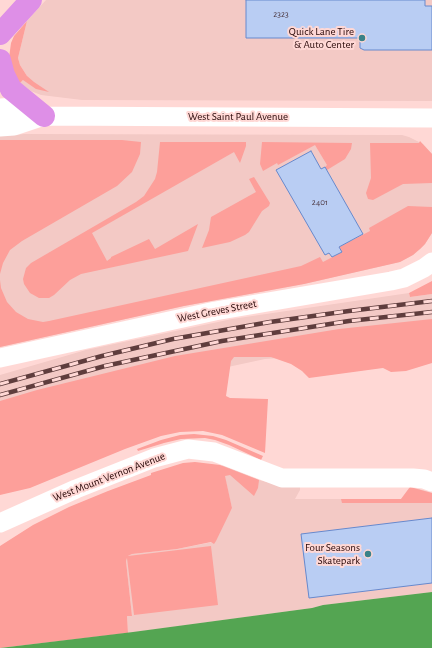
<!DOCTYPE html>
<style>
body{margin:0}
canvas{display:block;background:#ffd8d5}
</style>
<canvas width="432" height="648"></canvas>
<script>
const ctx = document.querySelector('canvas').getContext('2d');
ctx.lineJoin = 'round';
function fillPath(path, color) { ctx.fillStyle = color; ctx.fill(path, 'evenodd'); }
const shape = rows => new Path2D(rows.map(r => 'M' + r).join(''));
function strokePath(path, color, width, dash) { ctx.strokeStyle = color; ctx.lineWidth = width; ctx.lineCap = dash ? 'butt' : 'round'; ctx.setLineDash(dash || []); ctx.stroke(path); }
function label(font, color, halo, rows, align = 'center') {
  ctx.font = font + ' "Alegreya Sans",sans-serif'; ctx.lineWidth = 4; ctx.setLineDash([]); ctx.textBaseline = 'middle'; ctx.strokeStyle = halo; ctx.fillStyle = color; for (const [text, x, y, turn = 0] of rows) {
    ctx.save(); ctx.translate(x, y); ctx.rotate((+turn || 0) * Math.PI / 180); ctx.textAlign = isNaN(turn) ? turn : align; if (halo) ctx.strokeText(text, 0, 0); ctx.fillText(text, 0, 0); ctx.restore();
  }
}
const built = shape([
 [46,0,432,0,432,101,82,100,41,95,31,91,20,83,27,76,20,65,18,58,27,21],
 [25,134,402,135,409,137,423,144,432,154,432,233,425,244,420,249,413,255,400,262,304,284,184,306,0,347,0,136],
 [409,293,410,297,432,294,432,347,265,359,0,416,0,375,86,350,232,319],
 [222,465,259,480,279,485,300,487,300,490,295,499,401,499,409,488,419,489,432,493,432,592,323,605,312,608,128,633,127,616,132,616,126,561,127,557,132,554,177,549,213,542,232,508]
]);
const green = shape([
 [27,21,18,58,20,65,27,76,34,82,49,92,36,89,23,80,20,83,15,76,9,58,11,43,14,36],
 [0,140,122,140,141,142,140,154,132,172,117,186,22,241,10,250,3,263,0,274],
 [420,141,432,154,432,183,403,184,373,200,368,199,366,193,371,178,370,143,419,143],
 [160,142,246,142,246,146,240,163,234,152,92,233,107,261,111,258,111,257,149,239,155,249,198,224,188,251,81,274,70,280,54,295,49,298,39,298,30,293,24,284,23,279,26,268,31,263,136,202,144,196,155,179,157,172],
 [262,142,352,143,351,149,345,159,327,170,325,167,327,165,315,145,278,165,277,163,263,171,260,164],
 [254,177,270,203,269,206,262,211,249,232,245,235,230,242,202,248,209,230,211,217,256,192,249,179],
 [408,206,432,207,432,233,425,244,420,249,413,255,400,262,304,284,184,306,0,347,0,280,1,288,7,302,16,312,28,319,43,322,49,321,301,266,320,257,323,262,342,252,339,247,370,231,369,228],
 [432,281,432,294,410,297,409,293],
 [432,319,432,363,406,371,391,372,383,368,309,378,302,371,291,364,271,357,234,357,231,361,226,396,230,398,268,399,265,453,222,435,203,431,180,432,161,436,125,449,30,488,0,495,0,401,37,390,175,356,339,329],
 [194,434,213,436,226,440,263,456,261,460,229,445,215,440,205,438,181,439,164,443,138,451,137,449,161,440,180,435],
 [195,462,220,465,259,480,258,488,254,496,230,475,225,476,232,508,216,541,214,544,211,542,177,549,132,554,128,556,211,546,218,605,134,615,127,558,126,561,132,616,127,616,128,633,0,648,0,546,33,525,69,507,108,491,151,475,151,473,183,463],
 [410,487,432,493,432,503,342,503,341,499,401,499]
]);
const water = shape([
 [432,592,432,648,0,648,133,632,312,608,323,605]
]);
const building = shape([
 [246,0,425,0,425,6,432,6,432,50,364,50,360,48,360,38,246,38,246,0],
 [311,151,321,169,325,167,363,234,339,247,342,252,332,257,329,253,325,255,276,170,311,151],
 [432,518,432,583,309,598,301,534,432,518]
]);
const minor = shape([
 [0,108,14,107,44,116,432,118],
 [0,127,14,126,44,116],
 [0,358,215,311,391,281,404,278,424,268,432,262],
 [0,523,76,489,154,458,188,449,214,452,282,478,413,478,424,479,432,482]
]);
const highway = shape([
 [0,34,31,0],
 [0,60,4,75,11,89,44,116]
]);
const rail = shape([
 [0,384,102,356,173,339,270,322,349,311,432,301],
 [0,395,105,366,222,341,349,321,432,312]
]);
const markers = [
 [362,38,4,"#3a8289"],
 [368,554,4,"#3a8289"]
];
const numberNames = [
 ["2323",281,14],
 ["2401",320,202]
];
const poiNames = [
 ["Quick Lane Tire",354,32],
 ["& Auto Center",354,45],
 ["Four Seasons",360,548],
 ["Skatepark",360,561]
];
const streetNames = [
 ["West Saint Paul Avenue",238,117],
 ["West Greves Street",217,311,-11],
 ["West Mount Vernon Avenue",109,477,-21]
];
fillPath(built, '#f3c9c5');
fillPath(green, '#fd9f9a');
fillPath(water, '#54a552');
fillPath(building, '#b9cdf3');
strokePath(building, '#6789cd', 1);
strokePath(minor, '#fff', 19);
strokePath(highway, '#de8fe7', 22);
strokePath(rail, '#5f3d3d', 4.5);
strokePath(rail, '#ffd8d5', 3, [9]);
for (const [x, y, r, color] of markers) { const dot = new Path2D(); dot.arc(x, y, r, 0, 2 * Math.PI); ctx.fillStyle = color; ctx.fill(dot); strokePath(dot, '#ffd8d5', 1.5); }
label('9px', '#4c3842', null, numberNames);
label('11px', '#270707', '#ffd8d5', poiNames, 'right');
label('11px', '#270707', '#ffd8d5', streetNames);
</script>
